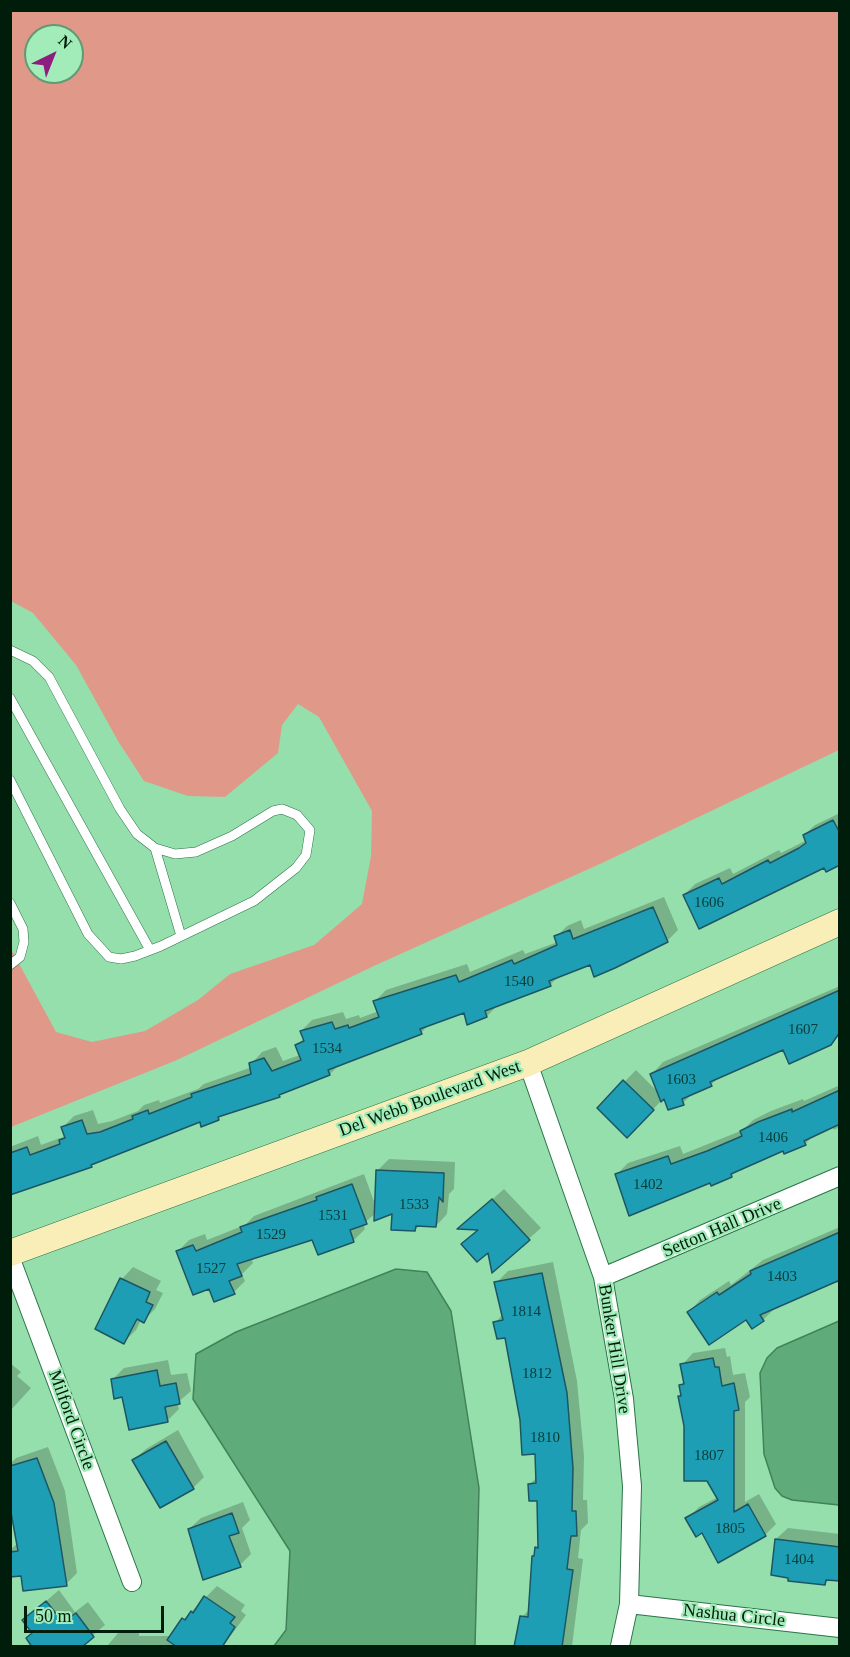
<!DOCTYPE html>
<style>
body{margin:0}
#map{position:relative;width:850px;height:1657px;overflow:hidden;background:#95dfac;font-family:Georgia,serif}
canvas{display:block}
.frame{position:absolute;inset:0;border:12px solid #001d0b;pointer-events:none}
.north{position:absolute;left:24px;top:24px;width:60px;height:60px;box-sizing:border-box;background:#a2ecb9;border:2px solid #619973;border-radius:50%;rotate:43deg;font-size:16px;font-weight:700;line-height:24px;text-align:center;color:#001d0b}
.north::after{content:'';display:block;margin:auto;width:21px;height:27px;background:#8d1d7f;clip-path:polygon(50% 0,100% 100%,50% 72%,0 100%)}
.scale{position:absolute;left:24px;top:1606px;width:140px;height:27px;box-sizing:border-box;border:3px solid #001d0b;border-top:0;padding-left:8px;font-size:18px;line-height:21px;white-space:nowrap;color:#001d0b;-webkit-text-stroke:4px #a2ecb9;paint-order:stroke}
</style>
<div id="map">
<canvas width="850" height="1657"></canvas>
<div class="frame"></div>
<div class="north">N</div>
<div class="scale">50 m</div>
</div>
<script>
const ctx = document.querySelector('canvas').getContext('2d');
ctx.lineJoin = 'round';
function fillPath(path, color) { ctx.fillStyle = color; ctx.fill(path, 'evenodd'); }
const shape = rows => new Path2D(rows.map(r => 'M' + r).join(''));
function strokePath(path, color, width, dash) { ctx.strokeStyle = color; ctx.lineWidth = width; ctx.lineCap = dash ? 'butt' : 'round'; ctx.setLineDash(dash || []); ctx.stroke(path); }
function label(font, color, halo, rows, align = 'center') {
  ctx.font = font + ' Georgia,serif'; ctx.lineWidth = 4.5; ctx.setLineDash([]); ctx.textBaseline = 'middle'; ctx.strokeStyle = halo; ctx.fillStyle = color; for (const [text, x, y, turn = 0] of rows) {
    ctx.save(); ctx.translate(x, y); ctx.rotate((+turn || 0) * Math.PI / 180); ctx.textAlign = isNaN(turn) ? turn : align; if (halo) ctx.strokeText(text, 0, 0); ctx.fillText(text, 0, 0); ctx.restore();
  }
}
const green = shape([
 [11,11,839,11,839,750,602,863,376,965,177,1060,11,1127,10,947,56,1032,92,1042,145,1031,198,1000,230,974,314,945,362,904,371,856,372,811,319,717,298,704,282,725,278,753,225,797,188,796,144,781,118,741,76,665,33,613,11,601],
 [36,36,72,36,72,72,36,72]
]);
const water = shape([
 [396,1269,427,1272,451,1311,479,1488,475,1646,274,1646,286,1630,290,1551,193,1399,196,1354,236,1332,396,1269],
 [839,1321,839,1505,792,1500,782,1496,775,1488,764,1454,760,1373,767,1358,777,1348,839,1321]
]);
const shadow = shape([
 [840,813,840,863,684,895,695,884,730,868,733,874,779,850,781,853,807,840,804,835,815,825],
 [664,897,678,930,667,941,590,963,559,976,550,985,498,1005,487,1016,465,1011,430,1023,421,1033,340,1064,330,1074,283,1092,279,1096,223,1114,218,1119,201,1121,174,1130,170,1134,95,1162,91,1166,10,1194,10,1147,38,1136,41,1145,63,1137,66,1135,63,1127,74,1116,93,1110,98,1124,112,1121,138,1111,144,1105,159,1100,160,1103,198,1089,204,1084,252,1067,251,1064,262,1052,276,1047,283,1061,300,1055,297,1045,304,1038,301,1031,312,1020,343,1012,346,1019,359,1015,360,1018,379,1011,375,1001,386,990,467,964,470,972,523,950,525,954,555,943,556,937,567,926,581,920,584,929],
 [840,986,840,1035,830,1044,783,1048,721,1075,711,1085,693,1093,683,1103,665,1097,627,1136,599,1108,636,1070,659,1093,652,1074,663,1062],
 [840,1085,840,1127,834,1130,832,1126,815,1134,805,1144,783,1149,739,1168,731,1176,710,1181,616,1175,628,1163,680,1146,683,1154,743,1130,753,1120,771,1111,803,1099,804,1101],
 [389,1159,455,1162,454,1189,449,1194,447,1214,436,1226,420,1225,415,1230,394,1212,376,1213,363,1224,365,1229,353,1241,313,1238,251,1258,253,1263,242,1274,245,1281,234,1292,210,1287,177,1252,189,1240,205,1234,207,1240,245,1225,254,1216,364,1174,376,1207,378,1170],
 [504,1189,541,1228,493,1270,489,1250,466,1242,479,1228,461,1227],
 [840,1227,840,1282,836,1283,834,1281,774,1309,763,1320,689,1312,700,1300,729,1281,731,1285,763,1260],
 [553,1262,577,1381,584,1456,583,1500,587,1500,588,1523,581,1530,578,1558,583,1559,572,1646,515,1646,522,1617,530,1609,533,1556,539,1545,538,1500,530,1484,537,1477,536,1452,521,1419,506,1336,495,1323,503,1314,496,1283,508,1271],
 [133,1267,161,1281,156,1290,163,1293,155,1309,143,1321,141,1320,136,1330,124,1342,97,1328,122,1279],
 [725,1348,727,1357,730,1356,733,1375,745,1373,750,1397,745,1402,745,1502,759,1494,776,1524,765,1535,702,1531,687,1519,699,1507,718,1497,685,1426,680,1397,680,1385,685,1381,682,1365,693,1353],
 [168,1360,171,1375,187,1373,191,1391,177,1403,179,1409,167,1421,123,1395,112,1380,124,1368],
 [10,1363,21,1372,17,1376,31,1388,10,1411],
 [178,1430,204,1477,193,1488,134,1460,146,1449],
 [48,1447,65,1491,77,1573,66,1584,10,1572,10,1550,19,1542,10,1504,10,1464,16,1458],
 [243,1502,250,1520,242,1528,251,1554,240,1565,189,1529,201,1518],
 [788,1528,840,1534,840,1580,830,1579,824,1584,776,1539],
 [217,1586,245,1605,241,1611,246,1615,223,1646,179,1646,172,1641,172,1646,107,1646,119,1632,139,1632,139,1636,172,1636,184,1619],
 [59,1590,75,1612,88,1602,105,1625,80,1646,34,1632,24,1620]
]);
const building = shape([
 [833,820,840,833,840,865,826,872,824,868,699,929,683,895,719,878,722,884,768,860,770,863,799,848,806,843,803,835,833,820],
 [653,907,668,942,615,968,594,977,590,965,549,981,551,986,485,1011,487,1017,467,1025,464,1013,420,1029,422,1034,328,1070,330,1075,279,1095,280,1097,218,1117,219,1120,201,1127,200,1122,91,1165,92,1167,10,1195,10,1153,27,1147,30,1155,60,1144,59,1140,65,1138,61,1127,82,1120,87,1134,100,1132,133,1119,132,1116,148,1110,149,1114,192,1097,191,1094,251,1074,249,1063,264,1058,272,1071,301,1060,295,1045,304,1041,300,1031,332,1022,335,1029,348,1025,349,1028,379,1017,373,1001,456,975,459,982,512,960,514,964,557,945,554,936,570,930,573,939,653,907],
 [840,990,840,1032,831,1045,789,1064,783,1050,710,1082,712,1086,682,1099,684,1105,668,1110,664,1099,661,1102,650,1074,840,990],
 [623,1080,654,1110,627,1138,597,1108,623,1080],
 [840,1090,840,1124,804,1141,806,1145,784,1154,783,1151,731,1174,732,1177,711,1186,710,1183,629,1216,615,1174,668,1156,671,1164,707,1151,742,1136,740,1131,758,1122,792,1109,792,1112,840,1090],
 [376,1170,444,1173,443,1202,439,1197,436,1227,416,1226,415,1231,391,1230,392,1214,374,1221,376,1170],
 [352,1184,367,1224,350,1230,354,1242,318,1255,312,1240,237,1264,242,1276,229,1281,235,1294,214,1302,209,1289,193,1295,176,1251,193,1245,196,1251,242,1232,240,1227,317,1200,316,1197,352,1184],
 [492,1199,530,1240,492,1273,488,1253,477,1262,461,1244,478,1230,457,1229,492,1199],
 [840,1232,840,1280,760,1315,764,1321,752,1329,746,1320,709,1345,687,1312,717,1292,719,1295,751,1274,750,1271,840,1232],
 [542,1273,567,1393,573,1468,572,1511,576,1511,577,1536,571,1536,567,1569,573,1570,562,1647,514,1647,520,1616,528,1617,532,1556,534,1556,535,1547,538,1548,537,1501,529,1501,528,1484,536,1483,535,1454,522,1455,520,1420,505,1338,497,1339,493,1322,503,1320,494,1282,542,1273],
 [120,1278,150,1292,146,1302,153,1305,144,1323,137,1319,124,1344,95,1329,120,1278],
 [713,1358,715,1367,719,1367,722,1386,734,1383,739,1410,734,1411,734,1512,748,1504,766,1536,718,1563,702,1533,696,1537,685,1518,718,1500,707,1481,684,1481,684,1426,678,1396,681,1396,679,1385,684,1384,680,1364,713,1358],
 [157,1370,160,1386,176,1383,180,1404,165,1407,168,1422,129,1430,122,1397,114,1399,111,1379,157,1370],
 [166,1441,194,1489,160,1508,132,1460,166,1441],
 [37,1458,54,1503,67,1586,23,1591,21,1576,10,1577,10,1552,18,1551,10,1507,10,1466,37,1458],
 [232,1513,239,1533,229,1536,241,1567,203,1580,188,1529,232,1513],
 [775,1539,840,1547,840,1581,826,1580,825,1585,788,1581,788,1578,771,1575,775,1539],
 [204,1596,235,1617,230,1623,235,1627,222,1647,177,1647,167,1640,182,1618,185,1620,191,1611,193,1613,204,1596],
 [46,1601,63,1622,76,1613,94,1637,82,1647,32,1647,26,1638,32,1633,22,1620,46,1601]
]);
const lane = shape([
 [10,650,33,661,49,677,120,809,137,834,155,848,175,854,196,852,232,836,273,811,282,809,297,815,310,830,306,855,296,868,254,901,161,946,135,956,121,959,109,957,88,934,10,780],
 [10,698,150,950],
 [155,848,181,936],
 [10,903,23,929,24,942,20,957,10,965]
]);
const street = shape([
 [528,1063,603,1277,624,1399,632,1486,629,1604,620,1646],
 [10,1257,132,1582],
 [603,1277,840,1176],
 [629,1604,840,1628]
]);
const secondary = shape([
 [10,1253,528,1063,840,922]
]);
const numberNames = [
 ["1606",709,903],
 ["1540",519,982],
 ["1607",803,1030],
 ["1534",327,1049],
 ["1603",681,1080],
 ["1406",773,1138],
 ["1402",648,1185],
 ["1533",414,1205],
 ["1531",333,1216],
 ["1529",271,1235],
 ["1527",211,1269],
 ["1403",782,1277],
 ["1814",526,1312],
 ["1812",537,1374],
 ["1810",545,1438],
 ["1807",709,1456],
 ["1805",730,1529],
 ["1404",799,1560]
];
const streetNames = [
 ["Del Webb Boulevard West",430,1099,-20],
 ["Setton Hall Drive",722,1228,-23],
 ["Bunker Hill Drive",614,1349,81],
 ["Milford Circle",71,1420,70],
 ["Nashua Circle",734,1616,6]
];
fillPath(green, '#e09988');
fillPath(water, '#5fac7a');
strokePath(water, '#428159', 1.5);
fillPath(shadow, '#0003');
fillPath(building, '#1d9eb5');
strokePath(building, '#1d5662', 1.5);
strokePath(lane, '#2a7447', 10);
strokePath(street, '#2a7447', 20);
strokePath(secondary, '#2a7447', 27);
strokePath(lane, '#fff', 9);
strokePath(street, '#fff', 18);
strokePath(secondary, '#faeeb8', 26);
label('15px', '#073d36', null, numberNames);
label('18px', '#001d0b', '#a2ecb9', streetNames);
</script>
